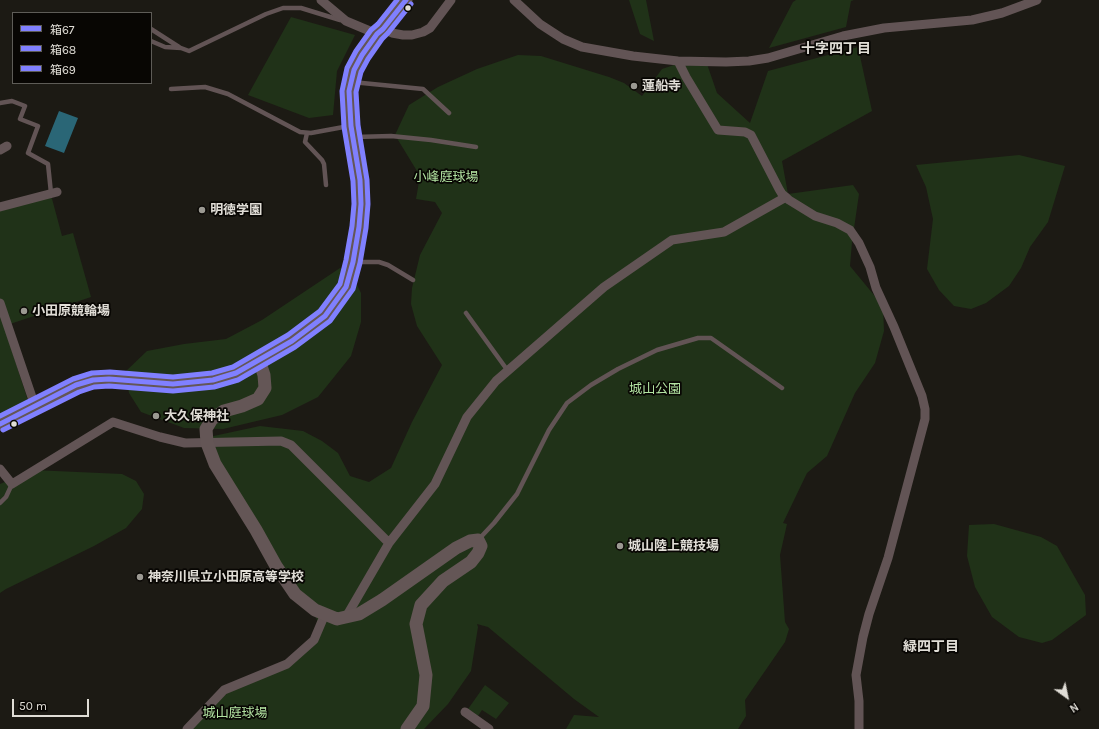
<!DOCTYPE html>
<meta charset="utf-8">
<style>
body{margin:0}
#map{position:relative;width:1099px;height:729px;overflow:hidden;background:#1c1a14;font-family:Karla,"Noto Sans JP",sans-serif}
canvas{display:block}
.legend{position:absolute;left:12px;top:12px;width:140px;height:72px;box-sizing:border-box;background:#080603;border:1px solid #5e5c57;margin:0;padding:5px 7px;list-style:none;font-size:12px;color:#e0ddd6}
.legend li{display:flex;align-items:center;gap:8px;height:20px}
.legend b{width:20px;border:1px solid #5e5c57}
.north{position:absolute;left:1047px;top:677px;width:40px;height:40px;-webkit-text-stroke:3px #080603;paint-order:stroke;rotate:147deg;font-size:11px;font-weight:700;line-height:16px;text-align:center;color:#e0ddd6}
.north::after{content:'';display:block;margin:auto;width:14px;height:18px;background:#e0ddd6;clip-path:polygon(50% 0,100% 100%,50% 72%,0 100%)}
.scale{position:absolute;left:12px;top:699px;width:77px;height:18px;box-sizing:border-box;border:2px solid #e0ddd6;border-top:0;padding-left:5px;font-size:12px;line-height:14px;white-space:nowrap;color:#e0ddd6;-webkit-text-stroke:3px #080603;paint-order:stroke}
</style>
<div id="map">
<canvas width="1099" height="729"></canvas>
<ul class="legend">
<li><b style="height:5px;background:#8080ff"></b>箱67</li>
<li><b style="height:5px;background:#8080ff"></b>箱68</li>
<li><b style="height:5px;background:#8080ff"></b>箱69</li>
</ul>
<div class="north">N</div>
<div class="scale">50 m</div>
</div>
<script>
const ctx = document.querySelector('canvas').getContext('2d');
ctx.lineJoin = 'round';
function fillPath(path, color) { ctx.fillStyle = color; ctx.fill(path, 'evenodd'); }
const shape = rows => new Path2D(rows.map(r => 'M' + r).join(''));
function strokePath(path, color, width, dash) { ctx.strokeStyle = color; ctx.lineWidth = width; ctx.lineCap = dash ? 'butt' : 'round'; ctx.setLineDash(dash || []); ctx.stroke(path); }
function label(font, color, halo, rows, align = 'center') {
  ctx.font = font + ' Karla,"Noto Sans JP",sans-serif'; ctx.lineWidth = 3.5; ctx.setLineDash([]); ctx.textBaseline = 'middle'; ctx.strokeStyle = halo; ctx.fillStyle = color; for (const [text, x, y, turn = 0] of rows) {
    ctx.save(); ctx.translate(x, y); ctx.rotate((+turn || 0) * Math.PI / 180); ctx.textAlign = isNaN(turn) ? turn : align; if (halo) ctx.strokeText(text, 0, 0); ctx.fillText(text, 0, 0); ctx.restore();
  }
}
const green = shape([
 [629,0,646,0,654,41,640,34],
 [796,0,854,0,851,1,846,27,769,48,793,2],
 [291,17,355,35,337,71,333,115,309,118,248,95],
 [858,47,872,111,782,161,788,194,853,185,859,194,852,242,850,266,883,306,884,331,875,363,855,393,827,456,807,473,783,523,787,524,780,555,785,622,789,629,785,642,745,700,746,716,738,729,566,729,574,715,599,717,574,699,488,627,477,624,478,627,471,671,448,704,424,729,191,729,226,694,315,643,317,620,305,597,287,577,226,475,209,437,260,426,303,431,322,441,338,453,350,476,369,482,391,468,412,422,442,365,417,326,411,304,412,288,420,255,442,213,435,202,416,199,420,176,395,135,409,105,438,87,477,69,518,55,541,56,609,77,624,83,642,96,662,69,686,61,707,64,717,93,750,123,768,71],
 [1019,155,1065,166,1048,222,1030,247,1021,268,1009,286,986,303,971,309,954,306,939,290,927,269,933,219,926,187,916,165],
 [51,195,62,236,73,233,91,297,4,326,28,401,0,414,0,211],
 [340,268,350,271,361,293,361,322,351,356,318,397,282,415,223,429,184,428,141,412,129,393,125,372,147,351,184,344,226,339,262,320],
 [33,470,122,474,136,481,144,494,142,509,126,528,94,546,6,589,0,593,0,484],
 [994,524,1041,537,1057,546,1085,595,1086,615,1052,640,1042,643,1019,637,992,617,975,587,967,556,969,525],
 [485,685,509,703,496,719,482,710,478,716,468,709]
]);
const water = shape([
 [59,111,78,118,64,153,45,146]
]);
const lane = shape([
 [151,29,179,47],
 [151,41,165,47,181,48,189,51,266,14,283,8,301,8,340,20],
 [352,82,423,89,449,113],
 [171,89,205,87,228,94,300,132,311,133,349,126],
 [0,103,12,101,25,106,20,119,38,126,28,153,48,164,51,193],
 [307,133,305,142,322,160,324,164,326,185],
 [355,137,391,136,431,140,476,147],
 [355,262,379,262,388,265,413,280],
 [466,313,508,371],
 [0,503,6,497,12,484],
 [479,539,494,523,517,494,549,430,567,403,591,385,618,369,657,350,698,338,711,338,782,388]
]);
const street = shape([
 [321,0,346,21,377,34],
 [514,0,540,24,563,39,582,47,633,56,678,61,726,62,749,61,768,58,843,36,884,28,972,20,1002,13,1037,0],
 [383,29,392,33,403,35,412,35,423,32,430,28,451,0],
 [678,61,686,77,718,130,745,132,751,135,779,189,782,194,789,200,815,216,837,223,850,230,859,243,870,267,876,288,894,327,922,396,925,409,925,419,888,558,869,614,863,637,856,675,859,701,859,729],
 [0,150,7,146],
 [0,207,57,192],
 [0,303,35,406],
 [0,469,12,484,113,422,160,437,185,443,281,441,291,445,389,543],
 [346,617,389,543,435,484,467,417,496,381,604,287,672,240,724,232,786,197],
 [465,712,489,729],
 [187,729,224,690,287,664,314,640,325,614]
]);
const secondary = shape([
 [259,360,264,375,265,388,258,399,242,406,224,411,212,419,206,429,207,443,215,464,256,530,276,566,295,594,315,610,337,619,359,614,382,600,456,548,470,541,478,540,481,546,478,553,471,562,443,581,421,605,416,624,426,675,423,706,407,729],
 [0,424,76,385,93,380,109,379,173,384,213,380,236,373,292,341,325,316,346,287,353,262,359,227,361,204,360,180,351,126,350,107,349,91,354,70,362,55,377,34,383,29,406,0]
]);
const bus1 = shape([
 [0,424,76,385,93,380,109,379,173,384,213,380,236,373,292,341,325,316,346,287,353,262,359,227,361,204,360,180,351,126,349,91,354,70,362,55,377,34,383,29,406,0]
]);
const bus2 = shape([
 [3,430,79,392,94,387,109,386,173,391,214,387,238,380,295,347,330,321,353,289,360,263,366,228,368,204,367,180,358,125,356,92,361,72,368,59,382,39,388,33,411,4]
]);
const bus3 = shape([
 [0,416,73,379,92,373,110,372,173,377,212,373,233,367,288,335,320,311,340,284,346,260,352,226,354,204,353,181,344,127,342,91,347,68,356,51,371,30,378,24,397,0]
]);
const markers = [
 [408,8,3.5,"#e0ddd6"],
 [634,86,4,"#9b9992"],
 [202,210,4,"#9b9992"],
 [24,311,4,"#9b9992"],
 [156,416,4,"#9b9992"],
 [14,424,3.5,"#e0ddd6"],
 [620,546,4,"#9b9992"],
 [140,577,4,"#9b9992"]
];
const poiNames = [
 ["蓮船寺",642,86],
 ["明徳学園",210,210],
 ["小田原競輪場",32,311],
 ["大久保神社",164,416],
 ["城山陸上競技場",628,546],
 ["神奈川県立小田原高等学校",148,577]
];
const parkNames = [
 ["小峰庭球場",446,177],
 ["城山公園",655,389],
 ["城山庭球場",235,713]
];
const neighbourhoodNames = [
 ["十字四丁目",836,49],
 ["緑四丁目",931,647]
];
fillPath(green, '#203218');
fillPath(water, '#2a6676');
strokePath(lane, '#625455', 4.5);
strokePath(street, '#625455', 9);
strokePath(secondary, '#645656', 13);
strokePath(bus1, '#8080ff', 5);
strokePath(bus2, '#8080ff', 5);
strokePath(bus3, '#8080ff', 5);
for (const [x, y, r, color] of markers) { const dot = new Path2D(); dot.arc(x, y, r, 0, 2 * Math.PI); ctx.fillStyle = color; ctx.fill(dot); strokePath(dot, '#080603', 1.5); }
label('bold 13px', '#e0ddd6', '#080603', poiNames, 'left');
label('13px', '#b3e4a2', '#080603', parkNames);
label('bold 14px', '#e0ddd6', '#080603', neighbourhoodNames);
</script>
